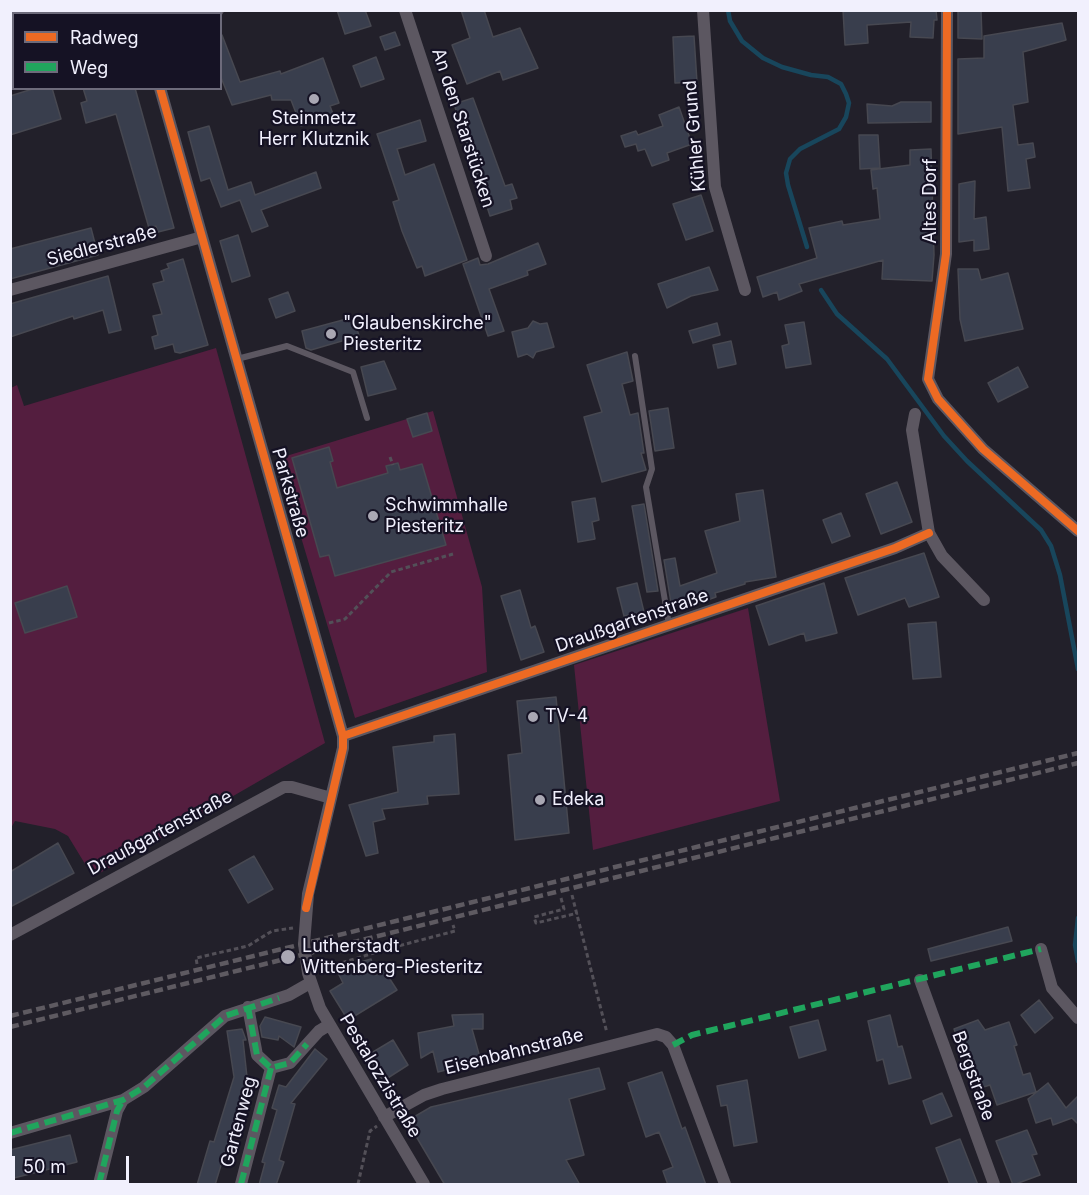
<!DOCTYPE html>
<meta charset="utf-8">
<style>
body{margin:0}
#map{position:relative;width:1089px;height:1195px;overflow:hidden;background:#22202a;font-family:Inter,sans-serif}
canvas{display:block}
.frame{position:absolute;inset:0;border:12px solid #f1f0fd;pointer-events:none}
.legend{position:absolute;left:12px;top:12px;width:210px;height:78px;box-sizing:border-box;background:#151224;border:2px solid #6d6b7b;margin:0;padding:8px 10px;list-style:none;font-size:18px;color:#f1f0fd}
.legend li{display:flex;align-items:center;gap:12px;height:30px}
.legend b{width:30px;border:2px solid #6d6b7b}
.scale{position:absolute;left:12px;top:1156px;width:117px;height:27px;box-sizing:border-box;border:3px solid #f1f0fd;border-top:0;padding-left:8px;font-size:18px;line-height:21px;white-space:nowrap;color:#f1f0fd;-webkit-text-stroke:4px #151224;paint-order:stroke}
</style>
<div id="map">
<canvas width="1089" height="1195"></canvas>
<div class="frame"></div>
<ul class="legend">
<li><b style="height:8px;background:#ed6a23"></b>Radweg</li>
<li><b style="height:8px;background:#20a55d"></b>Weg</li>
</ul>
<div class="scale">50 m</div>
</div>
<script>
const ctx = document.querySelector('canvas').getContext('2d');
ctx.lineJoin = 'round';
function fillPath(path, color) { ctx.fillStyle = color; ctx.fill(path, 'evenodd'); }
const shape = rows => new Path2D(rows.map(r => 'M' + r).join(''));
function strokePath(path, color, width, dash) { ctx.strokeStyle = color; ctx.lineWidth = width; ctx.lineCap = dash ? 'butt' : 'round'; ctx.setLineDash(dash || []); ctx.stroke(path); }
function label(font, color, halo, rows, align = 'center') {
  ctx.font = font + ' Inter,sans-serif'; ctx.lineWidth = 4.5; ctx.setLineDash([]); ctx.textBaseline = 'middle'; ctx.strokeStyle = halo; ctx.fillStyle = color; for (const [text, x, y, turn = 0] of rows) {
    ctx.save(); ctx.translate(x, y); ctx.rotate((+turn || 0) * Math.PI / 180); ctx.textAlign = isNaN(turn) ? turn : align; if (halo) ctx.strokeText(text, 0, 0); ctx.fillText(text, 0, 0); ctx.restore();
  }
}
const green = shape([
 [216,348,325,743,93,877,68,836,55,829,15,821,11,828,11,388,17,385,24,406],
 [433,411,482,587,487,672,355,718,292,507,283,457],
 [748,608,780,801,593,850,574,665]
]);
const stream = shape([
 [728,10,730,21,742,41,763,58,782,67,811,75,828,77,841,84,846,94,849,103,846,117,839,129,800,149,790,159,786,173,788,185,807,247],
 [821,290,837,314,887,359,944,436,967,461,1041,530,1051,546,1060,575,1078,669],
 [1078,918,1075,945,1078,961]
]);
const building = shape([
 [337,10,365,10,371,26,345,34,337,10],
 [461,10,484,10,493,37,520,28,538,68,503,80,500,71,467,84,452,45,470,38,461,10],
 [843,10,936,10,937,20,934,20,933,38,910,37,911,22,867,25,868,43,845,45,843,10],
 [958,10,981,10,982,39,958,38,958,10],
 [1062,23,1066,40,1023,52,1028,102,1013,105,1018,145,1033,143,1035,157,1026,159,1030,188,1008,191,1002,127,958,134,958,59,984,58,984,36,1062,23],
 [395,32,400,45,385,50,380,37,395,32],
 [222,35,240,82,280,71,281,74,323,58,339,103,330,106,333,114,301,126,291,100,272,100,271,95,232,105,220,75,222,35],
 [694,36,697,82,675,83,673,37,694,36],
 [376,57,384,79,361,87,353,66,376,57],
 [36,88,52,88,61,119,10,135,10,96,36,88],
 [83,88,135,88,174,228,158,232,156,226,149,228,116,114,86,123,81,103,87,101,83,88],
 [473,98,505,186,512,184,517,198,510,200,512,209,490,216,454,104,473,98],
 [901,102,931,102,931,122,868,123,867,104,892,106,901,102],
 [679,107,692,144,667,153,669,160,652,166,645,149,638,151,636,144,625,147,621,136,636,131,638,135,663,126,659,115,679,107],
 [420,120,426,141,397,149,405,175,434,164,467,260,425,276,422,266,417,268,402,231,393,202,399,200,377,134,420,120],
 [209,126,228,190,251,182,255,195,316,172,321,188,261,210,268,226,252,232,240,200,221,207,210,178,201,181,188,132,209,126],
 [859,135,878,135,880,168,860,169,859,135],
 [931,149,934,255,932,281,882,279,883,260,799,284,802,291,779,300,777,292,763,297,757,277,817,258,809,228,842,221,843,225,880,219,877,188,873,189,871,170,910,165,910,150,931,149],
 [975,181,974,219,986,217,989,249,974,251,974,240,959,242,959,184,975,181],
 [701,195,713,231,686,240,673,204,701,195],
 [91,228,98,255,10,279,10,249,91,228],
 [238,235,250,276,232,282,220,241,238,235],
 [538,243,546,264,527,271,528,275,489,289,504,331,488,336,463,264,478,258,480,265,488,264,538,243],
 [183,259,208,345,180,353,175,352,173,344,155,349,152,337,158,335,153,316,162,314,153,284,164,281,161,271,169,268,167,264,183,259],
 [709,267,718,290,691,296,667,308,658,284,709,267],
 [958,269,978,269,981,280,1008,273,1023,329,965,341,960,319,958,269],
 [108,276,121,330,109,333,103,310,74,319,73,316,10,337,10,304,108,276],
 [288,292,295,311,276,318,269,299,288,292],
 [354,317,359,336,311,350,306,348,302,331,354,317],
 [533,321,540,324,547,323,554,347,536,352,533,358,527,354,518,357,512,332,528,328,533,321],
 [804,322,811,364,786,368,782,346,789,344,785,325,804,322],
 [717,323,720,335,693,343,689,331,717,323],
 [731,341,736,364,718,368,713,345,731,341],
 [627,352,633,381,622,384,630,415,638,413,644,453,641,453,646,470,602,482,584,417,602,412,587,365,627,352],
 [384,361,396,389,368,396,361,367,384,361],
 [1018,367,1028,387,998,402,988,383,1018,367],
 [668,408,674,448,655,451,649,411,668,408],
 [427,413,432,431,413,437,407,419,427,413],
 [329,447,333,461,330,462,337,488,388,473,386,466,398,463,400,470,422,464,446,545,335,576,329,555,320,557,292,458,329,447],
 [897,482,912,522,881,534,866,494,897,482],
 [763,490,776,577,745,582,745,584,715,593,716,597,693,605,691,599,671,603,664,560,675,558,680,586,717,573,705,531,740,521,736,494,763,490],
 [595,498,599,520,592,522,595,539,578,542,572,502,595,498],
 [644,504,658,591,647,592,632,506,644,504],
 [841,513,850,536,832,543,823,520,841,513],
 [924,553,939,597,909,607,905,598,858,615,845,578,924,553],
 [637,583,644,612,624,616,617,588,637,583],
 [824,583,837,633,806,641,804,633,769,645,756,606,824,583],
 [67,586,77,617,25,633,15,603,67,586],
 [520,590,531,628,535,626,544,652,521,660,501,596,520,590],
 [936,622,941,677,913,679,908,624,936,622],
 [556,697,569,833,515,840,508,755,522,753,517,701,556,697],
 [455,734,459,794,427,796,428,804,382,809,385,819,373,822,378,853,366,856,349,805,398,792,393,747,434,742,434,736,455,734],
 [58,843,74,873,10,907,10,872,58,843],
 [254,856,273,889,248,903,229,870,254,856],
 [1008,927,1012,941,931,961,928,949,1008,927],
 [371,959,376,975,384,970,397,990,348,1020,330,991,343,983,336,969,371,959],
 [1039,1000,1053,1018,1035,1033,1021,1015,1039,1000],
 [483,1014,483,1029,472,1029,481,1061,438,1072,433,1051,421,1058,418,1033,454,1026,452,1015,483,1014],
 [890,1015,898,1047,902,1046,911,1078,889,1084,883,1059,877,1061,868,1021,890,1015],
 [265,1017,301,1027,294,1047,279,1036,278,1040,262,1037,260,1026,265,1017],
 [818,1020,826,1050,799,1058,790,1027,818,1020],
 [978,1020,985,1030,1009,1022,1017,1045,1014,1046,1023,1075,1030,1073,1036,1092,997,1105,990,1085,977,1089,954,1029,978,1020],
 [242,1029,246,1040,243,1040,247,1077,255,1078,248,1101,243,1100,228,1153,225,1152,215,1185,197,1185,210,1141,214,1142,234,1077,227,1031,242,1029],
 [393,1040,408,1065,383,1081,368,1055,393,1040],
 [315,1049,327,1059,291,1103,295,1104,279,1160,284,1162,276,1185,259,1185,265,1163,262,1162,277,1110,272,1108,279,1085,286,1087,315,1049],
 [599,1068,605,1089,569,1099,584,1155,566,1160,580,1185,445,1185,407,1121,431,1107,599,1068],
 [662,1072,682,1129,685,1127,706,1185,668,1185,663,1171,673,1167,659,1132,646,1137,628,1083,662,1072],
 [747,1080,757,1142,734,1146,727,1105,721,1106,717,1086,747,1080],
 [1048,1083,1066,1108,1078,1096,1078,1124,1072,1118,1053,1125,1051,1118,1036,1123,1028,1099,1048,1083],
 [942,1093,952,1116,931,1124,923,1101,942,1093],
 [1027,1130,1037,1154,1032,1155,1040,1175,1013,1185,996,1141,1027,1130],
 [70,1135,77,1162,10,1179,10,1150,70,1135],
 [960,1139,978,1185,950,1185,936,1148,960,1139]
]);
const path = shape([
 [390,457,393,465],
 [329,623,345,619,391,572,453,554],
 [572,895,607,1033],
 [561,898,564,909,534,917,536,923,578,913],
 [197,964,196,958,248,946,272,931,293,928],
 [323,972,325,968,387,949,455,931,453,925],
 [358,1184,370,1131,377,1126]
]);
const lane = shape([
 [635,356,652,469,646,487,669,625],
 [237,359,287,346,353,372,367,418]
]);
const street = shape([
 [138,10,139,14],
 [405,10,486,256],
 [703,10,715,187,745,290],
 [947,10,946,254,928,379,938,399,983,449,1078,531],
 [209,14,218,10],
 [10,75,14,74],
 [160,88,343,736,343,748,308,894,304,944,308,973,320,1008,424,1184],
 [10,290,202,237],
 [915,414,912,430,929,533,942,556,984,600],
 [343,736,895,548,929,533],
 [10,935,284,787,292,787,331,798],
 [1041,949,1052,988,1078,1018],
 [920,980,994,1184],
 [248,1007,257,1055,271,1068,290,1063,319,1031,329,1025],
 [384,1117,424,1095,442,1089,657,1034,666,1037,673,1045,725,1184],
 [10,1133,123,1100,144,1087,225,1016,289,995,310,983],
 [99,1184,117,1111,123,1100],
 [241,1184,271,1068]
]);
const rail = shape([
 [10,1016,1078,753],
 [10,1027,1078,763]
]);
const quiet = shape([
 [248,1007,257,1055,271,1068,290,1063,307,1044],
 [673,1045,692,1035,1041,949],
 [10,1133,123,1100,144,1087,225,1016,279,998],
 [99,1184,117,1111,123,1100],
 [241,1184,271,1068]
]);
const cycleway = shape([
 [947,10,946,254,928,379,938,399,983,449,1078,531],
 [160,88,343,736,343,748,306,908],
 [343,736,895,548,929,533]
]);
const markers = [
 [314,99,6,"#a9a7b3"],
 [331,334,6,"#a9a7b3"],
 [373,516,6,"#a9a7b3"],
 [533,717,6,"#a9a7b3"],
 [540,800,6,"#a9a7b3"],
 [288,957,8,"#a9a7b3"]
];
const poiNames = [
 ["Steinmetz",314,119,"center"],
 ["Herr Klutznik",314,140,"center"],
 ["\"Glaubenskirche\"",343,324],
 ["Piesteritz",343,345],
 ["Schwimmhalle",385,506],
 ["Piesteritz",385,527],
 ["TV-4",545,717],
 ["Edeka",552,800],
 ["Lutherstadt",302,947],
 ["Wittenberg-Piesteritz",302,968]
];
const streetNames = [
 ["An den Starstücken",463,128,72],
 ["Kühler Grund",695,136,-95],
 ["Altes Dorf",931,201,-90],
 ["Siedlerstraße",102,246,-15],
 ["Parkstraße",290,493,74],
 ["Draußgartenstraße",632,621,-19],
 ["Draußgartenstraße",160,833,-28],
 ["Eisenbahnstraße",514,1052,-14],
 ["Pestalozzistraße",380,1076,59],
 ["Bergstraße",973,1076,70],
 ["Gartenweg",239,1122,-75]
];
fillPath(green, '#541e3f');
strokePath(stream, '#18465c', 4.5);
fillPath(building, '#393e4d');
strokePath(building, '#474851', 1.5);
strokePath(path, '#535058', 3, [4.5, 3]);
strokePath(lane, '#5c5761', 6);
strokePath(street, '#5c5761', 12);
strokePath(rail, '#5e5a61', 4.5, [9, 4.5]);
strokePath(quiet, '#20a55d', 6, [12, 6]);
strokePath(cycleway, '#ed6a23', 8);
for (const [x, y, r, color] of markers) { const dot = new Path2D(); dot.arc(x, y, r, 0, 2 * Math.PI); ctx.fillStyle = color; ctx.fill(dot); strokePath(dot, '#151224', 2); }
label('18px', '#f1f0fd', '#151224', poiNames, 'left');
label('18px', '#f1f0fd', '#151224', streetNames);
</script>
